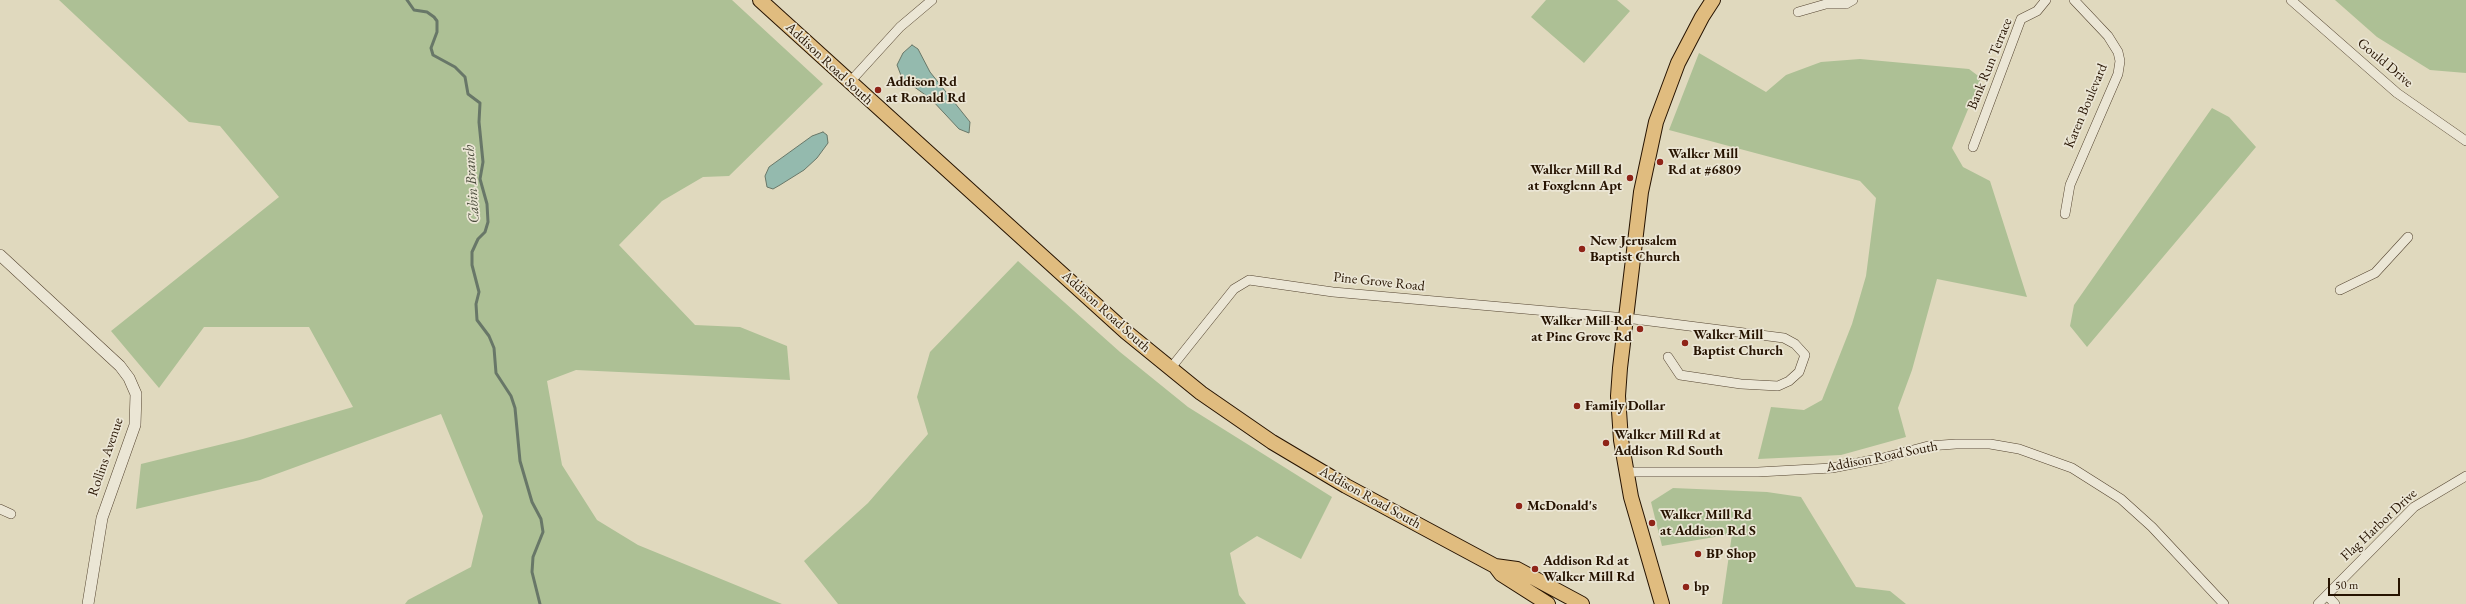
<!DOCTYPE html>
<style>
body{margin:0}
#map{position:relative;width:2466px;height:604px;overflow:hidden;background:#e0d9be;font-family:"EB Garamond",serif}
canvas{display:block}
.scale{position:absolute;left:2328px;top:578px;width:72px;height:18px;box-sizing:border-box;border:2px solid #261300;border-top:0;padding-left:5px;font-size:12px;line-height:14px;white-space:nowrap;color:#261300;-webkit-text-stroke:3px #ebe6d5;paint-order:stroke}
</style>
<div id="map">
<canvas width="2466" height="604"></canvas>
<div class="scale">50 m</div>
</div>
<script>
const ctx = document.querySelector('canvas').getContext('2d');
ctx.lineJoin = 'round';
function fillPath(path, color) { ctx.fillStyle = color; ctx.fill(path, 'evenodd'); }
const shape = rows => new Path2D(rows.map(r => 'M' + r).join(''));
function strokePath(path, color, width, dash) { ctx.strokeStyle = color; ctx.lineWidth = width; ctx.lineCap = dash ? 'butt' : 'round'; ctx.setLineDash(dash || []); ctx.stroke(path); }
function label(font, color, halo, rows, align = 'center') {
  ctx.font = font + ' "EB Garamond",serif'; ctx.lineWidth = 3.5; ctx.setLineDash([]); ctx.textBaseline = 'middle'; ctx.strokeStyle = halo; ctx.fillStyle = color; for (const [text, x, y, turn = 0] of rows) {
    ctx.save(); ctx.translate(x, y); ctx.rotate((+turn || 0) * Math.PI / 180); ctx.textAlign = isNaN(turn) ? turn : align; if (halo) ctx.strokeText(text, 0, 0); ctx.fillText(text, 0, 0); ctx.restore();
  }
}
const green = shape([
 [59,0,732,0,823,84,729,176,703,177,662,201,619,245,695,325,740,327,787,346,790,380,576,370,547,381,562,465,597,520,638,545,782,604,405,604,408,600,471,567,483,516,441,414,260,480,136,509,141,464,243,439,353,407,309,327,204,327,159,388,111,331,279,197,220,126,189,122],
 [1546,0,1617,0,1630,11,1584,63,1531,17],
 [2335,0,2466,0,2466,73,2430,70,2377,37],
 [1699,53,1766,92,1786,75,1821,62,1860,59,1969,69,1981,78,1952,148,1963,167,1990,181,2027,297,1937,279,1912,370,1898,408,1906,437,1841,455,1758,459,1771,407,1804,410,1822,400,1852,324,1866,276,1876,198,1860,181,1669,130],
 [2212,108,2229,117,2256,147,2087,347,2070,326,2074,305],
 [1018,261,1120,352,1188,407,1332,497,1301,559,1257,536,1230,553,1239,595,1246,604,838,604,804,561,868,503,928,434,917,397,930,352],
 [1673,488,1767,492,1801,497,1856,587,1890,591,1906,604,1722,604,1732,534,1662,546,1651,502]
]);
const water = shape([
 [912,45,918,49,930,72,970,122,969,133,959,129,931,99,902,78,897,65,903,53,912,45],
 [823,132,827,135,828,143,817,158,804,170,780,185,773,189,767,187,765,176,769,167,812,136,823,132]
]);
const stream = shape([
 [407,0,414,10,427,12,434,17,437,21,437,32,431,48,433,55,455,67,465,77,468,94,480,103,479,122,483,162,480,179,487,204,488,222,485,232,478,239,472,252,472,265,479,292,476,304,477,320,489,336,494,348,496,373,511,396,515,408,520,461,532,502,541,519,543,532,533,557,532,572,540,604]
]);
const minor = shape([
 [2291,0,2397,93,2466,141],
 [1798,12,1826,4,1846,4,1853,0],
 [849,83,900,27,932,0],
 [1973,147,2021,19,2037,11,2046,0],
 [2065,214,2070,185,2118,74,2120,61,2118,52,2108,36,2074,0],
 [2340,290,2375,273,2408,237],
 [1170,369,1234,289,1249,280,1333,292,1626,318,1784,338,1795,344,1805,355,1799,372,1789,381,1778,386,1741,384,1680,375,1668,357],
 [1627,472,1758,472,1832,468,1883,458,1928,446,1956,444,1990,444,2019,449,2072,468,2121,499,2152,527,2224,604],
 [0,509,11,514],
 [2327,595,2335,604],
 [2318,604,2414,507,2466,476]
]);
const tertiary = shape([
 [0,255,120,366,129,378,136,394,135,425,102,518,88,604]
]);
const primary = shape([
 [760,0,1126,332,1201,393,1272,442,1346,486,1495,566,1517,569,1582,604],
 [1495,566,1501,574,1548,604],
 [1662,604,1631,497,1621,440,1618,396,1620,368,1641,192,1656,122,1678,63,1702,17,1713,0]
]);
const markers = [
 [878,90,4,"#8f2418"],
 [1660,162,4,"#8f2418"],
 [1630,178,4,"#8f2418"],
 [1582,249,4,"#8f2418"],
 [1640,329,4,"#8f2418"],
 [1685,343,4,"#8f2418"],
 [1577,406,4,"#8f2418"],
 [1606,443,4,"#8f2418"],
 [1519,506,4,"#8f2418"],
 [1652,523,4,"#8f2418"],
 [1698,554,4,"#8f2418"],
 [1535,569,4,"#8f2418"],
 [1686,587,4,"#8f2418"]
];
const streetNames = [
 ["Gould Drive",2385,63,40],
 ["Addison Road South",829,64,43],
 ["Bank Run Terrace",1990,64,-68],
 ["Karen Boulevard",2086,106,-67],
 ["Pine Grove Road",1379,282,6],
 ["Addison Road South",1106,312,42],
 ["Rollins Avenue",106,457,-71],
 ["Addison Road South",1882,457,-11],
 ["Addison Road South",1370,498,29],
 ["Flag Harbor Drive",2379,525,-43]
];
const poiNames = [
 ["Addison Rd",886,82],
 ["at Ronald Rd",886,98],
 ["Walker Mill",1668,154],
 ["Rd at #6809",1668,170],
 ["Walker Mill Rd",1622,170,"right"],
 ["at Foxglenn Apt",1622,186,"right"],
 ["New Jerusalem",1590,241],
 ["Baptist Church",1590,257],
 ["Walker Mill Rd",1632,321,"right"],
 ["at Pine Grove Rd",1632,337,"right"],
 ["Walker Mill",1693,335],
 ["Baptist Church",1693,351],
 ["Family Dollar",1585,406],
 ["Walker Mill Rd at",1614,435],
 ["Addison Rd South",1614,451],
 ["McDonald's",1527,506],
 ["Walker Mill Rd",1660,515],
 ["at Addison Rd S",1660,531],
 ["BP Shop",1706,554],
 ["Addison Rd at",1543,561],
 ["Walker Mill Rd",1543,577],
 ["bp",1694,587]
];
const waterNames = [
 ["Cabin Branch",472,184,-94]
];
fillPath(green, '#adc095');
fillPath(water, '#94baae');
strokePath(water, '#687768', 1);
strokePath(stream, '#687768', 3);
strokePath(minor, '#544430', 10);
strokePath(tertiary, '#544430', 12);
strokePath(primary, '#261300', 16);
strokePath(minor, '#ebe6d5', 9);
strokePath(tertiary, '#ebe6d5', 11);
strokePath(primary, '#e0bc7f', 14);
for (const [x, y, r, color] of markers) { const dot = new Path2D(); dot.arc(x, y, r, 0, 2 * Math.PI); ctx.fillStyle = color; ctx.fill(dot); strokePath(dot, '#ebe6d5', 1.5); }
label('14px', '#261300', '#ebe6d5', streetNames);
label('bold 14px', '#261300', '#ebe6d5', poiNames, 'left');
label('italic 15px', '#4c4d3d', '#ebe6d5', waterNames);
</script>
